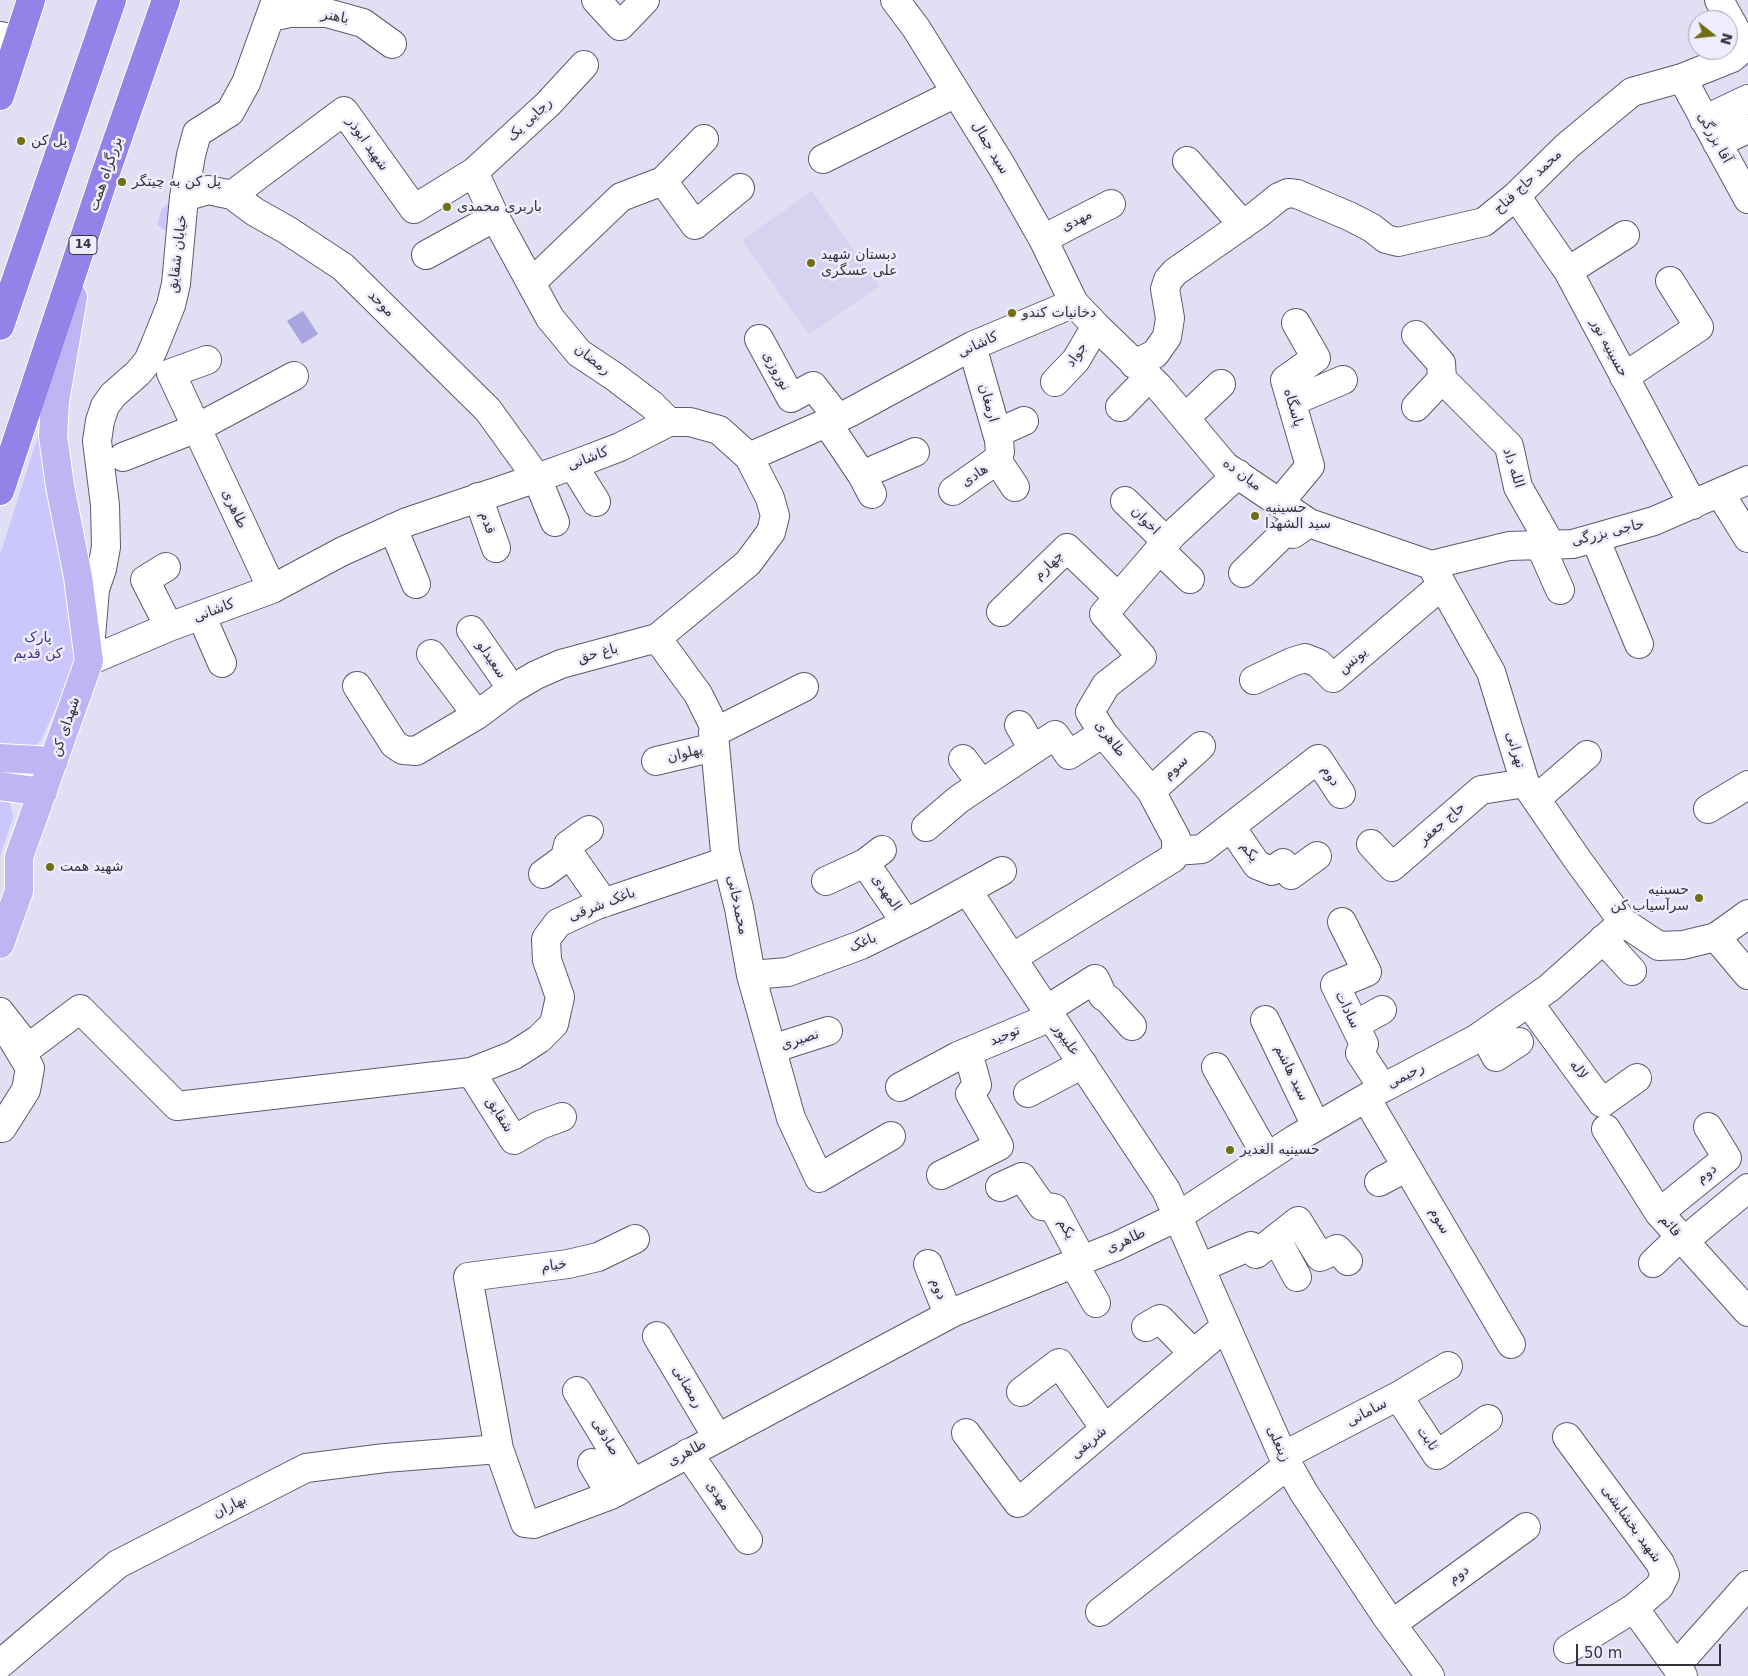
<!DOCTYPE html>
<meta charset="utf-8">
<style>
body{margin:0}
#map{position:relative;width:1748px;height:1676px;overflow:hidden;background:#e0dff4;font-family:"DejaVu Sans",sans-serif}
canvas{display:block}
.north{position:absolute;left:1688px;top:10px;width:50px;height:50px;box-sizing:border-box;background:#eeedfe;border:1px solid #a4a3b0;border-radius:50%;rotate:106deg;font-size:14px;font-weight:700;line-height:20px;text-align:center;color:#35343c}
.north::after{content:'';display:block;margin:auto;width:18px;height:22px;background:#706f11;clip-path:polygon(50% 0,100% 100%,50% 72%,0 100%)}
.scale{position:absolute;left:1576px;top:1644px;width:145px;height:22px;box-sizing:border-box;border:2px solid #35343c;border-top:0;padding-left:6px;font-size:15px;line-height:18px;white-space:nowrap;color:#35343c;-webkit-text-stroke:4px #eeedfe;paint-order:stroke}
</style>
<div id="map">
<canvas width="1748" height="1676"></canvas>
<div class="north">N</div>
<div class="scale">50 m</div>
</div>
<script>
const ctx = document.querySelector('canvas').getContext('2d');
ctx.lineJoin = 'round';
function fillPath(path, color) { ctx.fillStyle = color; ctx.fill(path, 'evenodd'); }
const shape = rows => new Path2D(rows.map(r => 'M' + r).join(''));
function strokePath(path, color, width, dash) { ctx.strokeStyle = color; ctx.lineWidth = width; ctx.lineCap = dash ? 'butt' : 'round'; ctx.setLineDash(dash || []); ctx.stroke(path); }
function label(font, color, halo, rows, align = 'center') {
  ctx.font = font + ' "DejaVu Sans",Cairo,sans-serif'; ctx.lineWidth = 5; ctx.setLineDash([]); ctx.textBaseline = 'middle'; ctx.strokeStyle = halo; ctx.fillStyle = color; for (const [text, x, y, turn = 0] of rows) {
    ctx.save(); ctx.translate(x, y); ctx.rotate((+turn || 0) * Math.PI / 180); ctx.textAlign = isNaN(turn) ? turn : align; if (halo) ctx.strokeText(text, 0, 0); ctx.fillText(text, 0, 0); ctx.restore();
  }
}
const built = shape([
 [812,191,879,286,809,335,742,240]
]);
const green = shape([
 [171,201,176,231,163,229,157,224,162,209],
 [48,405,77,652,63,693,41,740,35,747,0,750,0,555],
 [0,795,10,803,13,817,0,856]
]);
const water = shape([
 [303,311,318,334,302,344,287,321]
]);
const minor = shape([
 [276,0,246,83,230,112,197,133,191,155,184,197,176,284,171,305,155,345,148,361,138,373,113,395,105,406,100,421,97,441,105,505,106,547,102,569,95,589,89,661,169,627,272,589,341,552,407,522,537,478,573,465,620,447,669,422,690,422,719,430,749,457,849,413,972,346,1074,303],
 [596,0,620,26,645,0],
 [895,0,916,28,1001,165,1043,239,1074,303,1096,326,1159,387,1225,466,1309,523,1431,565],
 [271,17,289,13,327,13,363,23,392,44],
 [0,36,18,40],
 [1682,78,1748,199],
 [1704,120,1748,99],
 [1717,143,1748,129],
 [823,159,956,93],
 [1187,161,1243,225],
 [474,172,495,217,550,318,579,353,615,377,652,405,669,422],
 [663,181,695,225,740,188],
 [232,195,344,111,414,209,474,172,548,104,584,65],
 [1516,196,1568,271,1693,505],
 [184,197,208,190,232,195,255,212,287,230,343,267,488,410,537,478,555,522],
 [1043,239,1111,204],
 [426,255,495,217],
 [1568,271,1625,235],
 [531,283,621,197,663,181,704,139],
 [1416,335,1441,363,1442,379],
 [759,339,791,398,813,386,838,418],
 [972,346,999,440,1000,452,997,460],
 [207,360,171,373,272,589],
 [1134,364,1155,354,1167,337,1170,318,1165,289,1168,280,1175,272,1258,214,1279,197,1288,193,1297,194,1351,217,1372,228,1386,239,1398,242,1484,222,1516,196,1567,146,1632,92,1682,78,1732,58,1740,51,1743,43,1719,0],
 [1624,377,1699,327,1670,281],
 [1442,379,1509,446,1518,487,1551,545],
 [1055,382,1076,360,1096,326],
 [1291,402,1343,380],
 [1120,407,1149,377],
 [1416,407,1442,379],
 [1185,418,1221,384],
 [827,423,862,475,872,494],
 [997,433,1024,421],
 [123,457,197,428,294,376],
 [997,460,1015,487],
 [573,465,596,502],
 [862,475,915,452],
 [953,491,997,460],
 [1720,493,1748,538],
 [478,497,496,548],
 [1125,501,1166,541],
 [1279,503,1310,466,1285,380,1316,358,1296,323],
 [393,528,416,584],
 [1595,538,1639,644],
 [1540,545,1560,590],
 [1159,549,1190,579],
 [1431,565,1491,672,1525,783,1577,859,1623,922,1659,946,1683,945,1716,937,1748,914],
 [1431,565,1509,546,1573,544,1654,521,1748,480],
 [166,567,145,580,169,627],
 [1243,573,1285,532,1293,534,1309,523],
 [1001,612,1067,548,1118,597],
 [201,615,222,663],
 [471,630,512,689],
 [657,638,698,694,713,724,725,852,739,908,751,975,791,1118,819,1178,891,1136],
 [431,654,477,715],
 [1254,680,1292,662,1305,658,1318,663,1333,678,1442,585],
 [357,686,394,744,403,750,416,751,477,715,512,689,536,675,561,664,657,638,748,563,771,532,775,516,770,498,749,457],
 [1019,725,1033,749],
 [713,733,804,687],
 [963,759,981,783],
 [656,761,715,747],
 [1151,791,1201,746],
 [1536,799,1587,755],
 [1708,809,1748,785],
 [926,827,959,799,1055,735,1069,755,1103,733],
 [1231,827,1257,865,1272,871,1283,863,1291,875,1317,856],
 [1371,844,1392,867,1481,790,1525,783],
 [567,850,604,903],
 [1176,851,1202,849,1318,759,1341,794],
 [865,863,906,923],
 [543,874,565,858,568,845,589,830],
 [826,881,865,863,882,850],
 [967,890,1166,1190,1283,1456,1304,1493,1386,1616,1430,1676],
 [1342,922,1367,972,1335,985,1364,1044,1360,1053,1383,1088],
 [1716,937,1748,975],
 [1603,939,1632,971],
 [1012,958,1173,858,1176,851,1176,838,1151,791,1103,733,1090,712,1106,685,1142,657,1104,614,1173,534,1238,474],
 [751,975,788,972,861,945,922,915,1002,871],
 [1529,1003,1602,1103,1637,1078],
 [1046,1010,1095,979,1103,996,1109,1000,1132,1026],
 [0,1012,28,1048,80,1009,177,1106,471,1072,514,1055,539,1039,554,1024,560,997,547,960,546,939,558,923,597,905,727,861],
 [1265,1020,1316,1126],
 [1355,1025,1382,1010],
 [1484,1034,1496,1057,1519,1042],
 [772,1049,828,1031],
 [1216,1067,1267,1157],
 [471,1072,514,1140,540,1125,562,1117],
 [900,1087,958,1056,1051,1017],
 [1028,1093,1083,1064],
 [1366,1098,1511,1344],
 [0,1126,2,1128,26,1090,30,1068,10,1035],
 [1606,1129,1659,1213,1748,1312],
 [941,1175,999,1146,970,1094,977,1085,968,1052],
 [1379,1182,1407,1167],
 [1000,1187,1022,1177,1042,1206,1054,1208,1082,1260],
 [1659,1213,1727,1158,1708,1127],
 [1276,1238,1297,1277],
 [635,1239,598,1257,568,1264,468,1277,499,1449,525,1523,534,1524,611,1495,954,1312,1117,1246,1177,1217,1295,1139,1383,1088,1476,1039,1549,988,1623,922],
 [1684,1241,1748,1188],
 [1653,1263,1680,1237],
 [928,1264,948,1314],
 [1074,1264,1096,1303],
 [1200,1268,1251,1246,1256,1254,1298,1221,1320,1257,1337,1249,1348,1261],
 [1146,1327,1160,1319,1193,1353],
 [657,1336,717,1437],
 [577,1391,632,1482],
 [1021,1392,1059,1363,1105,1429],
 [1398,1396,1437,1455,1488,1419],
 [966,1433,1018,1503,1226,1326],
 [1567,1437,1660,1563,1665,1575,1659,1587,1634,1608,1568,1649],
 [688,1453,748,1540],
 [1283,1456,1398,1396,1448,1366],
 [592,1463,611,1495],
 [1634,1608,1683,1676],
 [1100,1612,1288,1465],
 [1392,1624,1526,1527],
 [0,1664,118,1564,306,1468,385,1458,499,1449],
 [1676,1666,1748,1585]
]);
const major = shape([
 [0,758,54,761],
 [0,786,43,792],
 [0,944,19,891,19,857,89,661,78,577,60,486,53,436,55,401,73,297]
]);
const highway = shape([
 [0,96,31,0],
 [0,326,112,0],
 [0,491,105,175,166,0]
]);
const markers = [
 [21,141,5,"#706f11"],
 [122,182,5,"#706f11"],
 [447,207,5,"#706f11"],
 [811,263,5,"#706f11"],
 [1012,313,5,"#706f11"],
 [1255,516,5,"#706f11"],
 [50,867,5,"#706f11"],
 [1699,898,5,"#706f11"],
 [1230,1150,5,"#706f11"]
];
const shields = [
 [83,245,28]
];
const shieldNames = [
 ["14",83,245]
];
const streetNames = [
 ["باهنر",335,17,11],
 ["رجایی یک",530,120,-44],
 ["آقا بزرگی",1714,138,61],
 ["شهید ابوذر",367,144,55],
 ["سید جمال",990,148,59],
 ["بزرگراه همت",106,174,-71],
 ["محمد حاج فناح",1528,182,-43],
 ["مهدی",1077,221,-27],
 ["خیابان شقایق",178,254,-83],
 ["موحد",381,304,45],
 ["کاشانی",978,345,-25],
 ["حسینیه نور",1609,348,62],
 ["جواد",1077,355,-54],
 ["رمضان",592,360,37],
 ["نوروزی",776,371,61],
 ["ارمغان",988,403,74],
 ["پاسگاه",1293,408,74],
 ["کاشانی",588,459,-21],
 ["الله داد",1513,468,72],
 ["میان ده",1242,475,37],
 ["هادی",975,476,-34],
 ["طاهری",234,509,65],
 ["اخوان",1145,521,45],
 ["قدم",487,523,71],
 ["حاجی بزرگی",1608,533,-14],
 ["چهارم",1049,566,-44],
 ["کاشانی",214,611,-21],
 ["باغ حق",598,654,-15],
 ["سعیدلو",491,660,56],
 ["یونس",1353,661,-40],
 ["شهدای کن",66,727,-71],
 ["طاهری",1110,739,53],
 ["تهرانی",1515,750,73],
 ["پهلوان",685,754,-14],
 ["سوم",1176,768,-42],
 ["دوم",1330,776,57],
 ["حاج جعفر",1442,824,-41],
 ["یکم",1249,852,54],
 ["المهدی",886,893,55],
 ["باغک شرقی",602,905,-21],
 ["محمدخانی",737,905,78],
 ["باغک",863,943,-23],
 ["سادات",1347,1010,64],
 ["توحید",1005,1036,-23],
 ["نصیری",800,1040,-18],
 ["علیپور",1066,1040,56],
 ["لاله",1578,1070,54],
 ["سید هاشم",1291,1073,64],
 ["رحیمی",1406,1076,-28],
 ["شقایق",499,1115,58],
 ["دوم",1707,1174,-39],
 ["سوم",1439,1221,60],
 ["قائم",1670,1226,49],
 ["یکم",1066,1229,61],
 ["طاهری",1126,1241,-25],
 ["خیام",554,1266,-8],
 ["دوم",938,1289,68],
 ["رمضانی",687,1387,59],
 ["سامانی",1367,1413,-28],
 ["صادقی",605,1437,59],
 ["ثابت",1427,1439,55],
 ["شریفی",1089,1443,-41],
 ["زینعلی",1278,1444,65],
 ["طاهری",687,1453,-28],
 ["مهدی",718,1496,56],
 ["بهاران",230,1507,-27],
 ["شهید بخشایشی",1631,1524,54],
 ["دوم",1459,1575,-36]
];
const poiNames = [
 ["پل کن",31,141],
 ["پل کن به چیتگر",132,182],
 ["باربری محمدی",457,207],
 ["دبستان شهید",821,255],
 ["علی عسگری",821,271],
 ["دخانیات کندو",1022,313],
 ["حسینیه",1265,508],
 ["سید الشهدا",1265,524],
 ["شهید همت",60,867],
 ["حسینیه",1689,890,"right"],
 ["سرآسیاب کن",1689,906,"right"],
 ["حسینیه الغدیر",1240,1150]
];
const parkNames = [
 ["پارک",38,638],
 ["کن قدیم",38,654]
];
fillPath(built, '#d5d3ef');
fillPath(green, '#cbc6fb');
fillPath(water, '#aaa4df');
strokePath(minor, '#5c5a6c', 30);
strokePath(major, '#fff', 30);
strokePath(highway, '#fff', 30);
strokePath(minor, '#fff', 28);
strokePath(major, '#beb5f2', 28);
strokePath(highway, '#9383e9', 28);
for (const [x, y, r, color] of markers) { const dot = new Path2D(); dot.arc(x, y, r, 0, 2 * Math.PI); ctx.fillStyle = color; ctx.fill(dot); strokePath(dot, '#eeedfe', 2); }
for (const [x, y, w] of shields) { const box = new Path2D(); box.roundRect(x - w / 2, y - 9.5, w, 19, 4); ctx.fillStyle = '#eeedfe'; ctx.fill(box); strokePath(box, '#35343c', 1); }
label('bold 12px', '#35343c', null, shieldNames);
label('14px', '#35343c', '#eeedfe', streetNames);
label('14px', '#35343c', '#eeedfe', poiNames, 'left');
label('14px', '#413379', '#eeedfe', parkNames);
</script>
